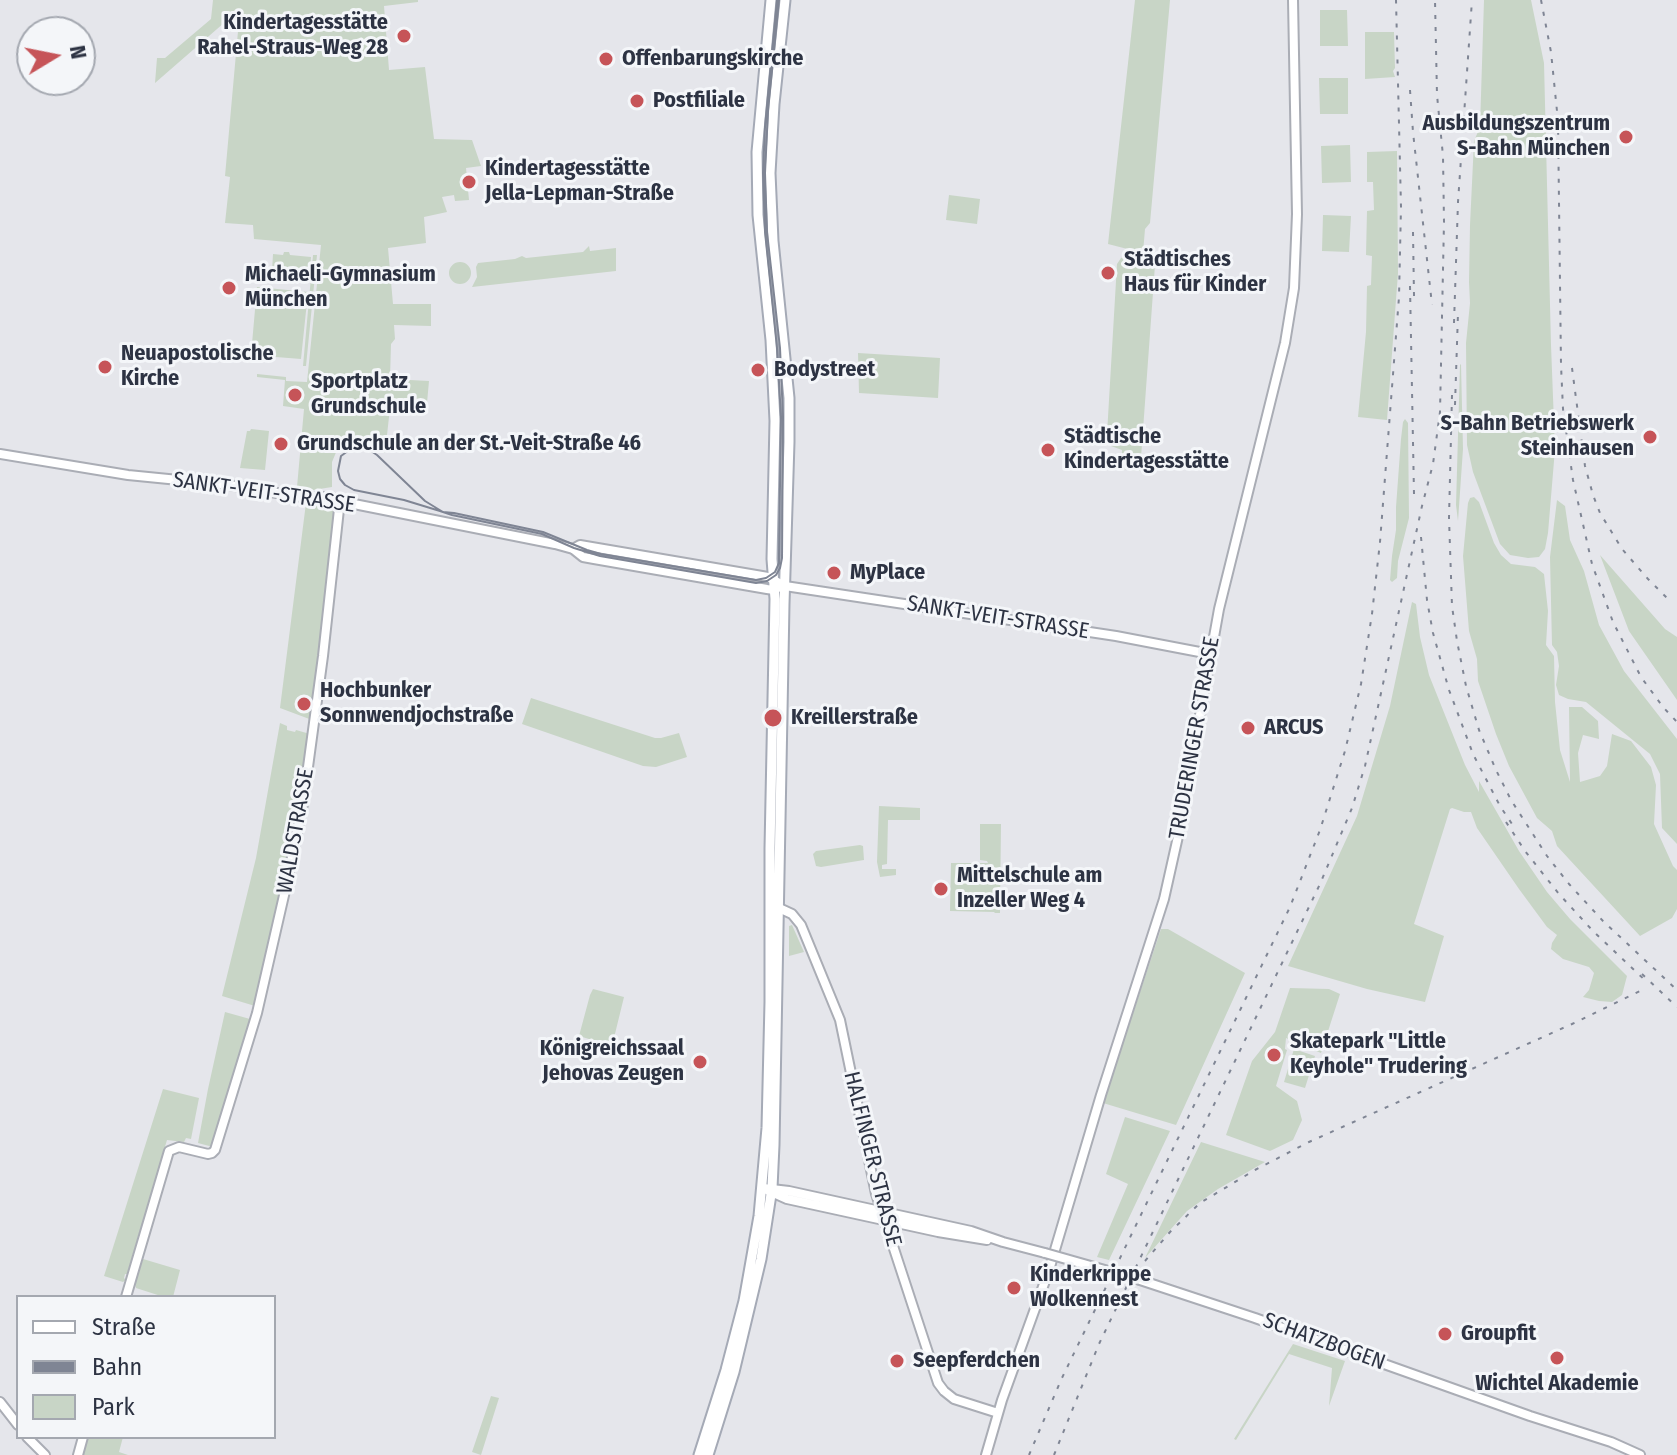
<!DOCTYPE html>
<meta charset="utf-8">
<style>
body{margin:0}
#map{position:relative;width:1677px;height:1455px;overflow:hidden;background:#e5e6eb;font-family:"Fira Sans Condensed",sans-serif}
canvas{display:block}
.legend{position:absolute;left:16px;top:1295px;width:260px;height:144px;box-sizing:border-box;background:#f4f6f9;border:2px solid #a4a8b0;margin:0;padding:10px 14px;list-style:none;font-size:24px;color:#2d3343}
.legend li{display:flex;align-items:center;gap:16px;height:40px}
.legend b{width:40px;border:2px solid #a4a8b0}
.north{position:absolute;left:16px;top:16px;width:80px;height:80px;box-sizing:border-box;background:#f4f6f9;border:2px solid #a4a8b0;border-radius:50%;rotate:80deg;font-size:22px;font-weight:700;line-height:32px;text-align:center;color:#2d3343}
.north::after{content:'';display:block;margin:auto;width:28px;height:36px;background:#c65458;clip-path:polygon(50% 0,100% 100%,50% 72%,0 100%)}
</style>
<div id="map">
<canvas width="1677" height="1455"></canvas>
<ul class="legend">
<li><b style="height:10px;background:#fff"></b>Straße</li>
<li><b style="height:10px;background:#7f8594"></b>Bahn</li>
<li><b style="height:22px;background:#c8d5c6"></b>Park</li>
</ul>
<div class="north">N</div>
</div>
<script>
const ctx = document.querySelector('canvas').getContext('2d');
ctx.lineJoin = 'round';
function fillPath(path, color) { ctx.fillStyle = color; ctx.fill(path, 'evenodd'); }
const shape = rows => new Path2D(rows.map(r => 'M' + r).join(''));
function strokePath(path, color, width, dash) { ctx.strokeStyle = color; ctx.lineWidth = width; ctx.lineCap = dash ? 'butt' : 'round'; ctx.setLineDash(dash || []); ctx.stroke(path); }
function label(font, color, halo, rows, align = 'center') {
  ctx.font = font + ' "Fira Sans Condensed",sans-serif'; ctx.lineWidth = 6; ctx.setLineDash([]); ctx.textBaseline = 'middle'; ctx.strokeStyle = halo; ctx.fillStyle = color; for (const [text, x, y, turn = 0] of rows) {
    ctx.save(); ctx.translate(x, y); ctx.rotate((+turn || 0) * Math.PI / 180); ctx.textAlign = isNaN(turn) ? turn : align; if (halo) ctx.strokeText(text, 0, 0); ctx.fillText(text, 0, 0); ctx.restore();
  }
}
const green = shape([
 [213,0,418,0,418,2,384,6,389,70,425,67,434,139,472,140,481,166,466,168,469,200,455,201,454,195,442,197,447,212,424,217,426,243,388,248,393,304,431,304,431,326,394,325,395,339,391,344,390,379,429,381,427,403,391,399,385,453,371,445,358,442,345,444,337,450,332,462,332,487,313,490,297,487,304,409,283,406,285,380,257,377,257,374,286,377,286,381,307,382,321,245,254,239,253,225,225,223,230,177,225,176,240,9,155,83,157,58,165,58,211,19],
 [1135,0,1170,0,1150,223,1145,229,1143,253,1108,244],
 [1484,0,1531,0,1544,63,1551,345,1555,449,1548,533,1545,549,1539,557,1528,558,1510,555,1500,544,1473,472,1467,445,1466,343,1470,303,1469,282,1470,225,1474,141,1480,127],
 [1320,10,1347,10,1348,46,1320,46],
 [1365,32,1394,32,1395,68,1393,71,1395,77,1365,79],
 [1319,78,1348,78,1348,114,1320,114],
 [1350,145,1351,182,1322,183,1321,146],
 [1397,151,1398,273,1387,420,1358,417,1366,332,1367,286,1371,285,1372,256,1366,255,1367,211,1374,210,1373,182,1367,182,1367,152],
 [949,195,980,199,977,224,946,220],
 [1323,215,1351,216,1349,252,1322,251],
 [589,246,590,251,616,248,616,271,472,287,477,277,476,267,478,263,515,259,522,256,526,258,583,252],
 [284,252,289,252,290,255,311,257,309,282,263,276,263,270,272,271,273,254,283,255],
 [313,255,317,255,306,366,303,366],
 [1126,256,1154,262,1155,265,1140,471,1121,469,1122,450,1111,446,1107,434,1117,264,1121,258],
 '449 273a11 11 0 1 1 22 0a11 11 0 1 1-22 0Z',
 [257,287,308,292,301,359,251,355],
 [858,353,940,358,938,398,859,393],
 [1461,364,1463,449,1458,521,1456,505,1460,365],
 [1405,419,1408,423,1409,518,1398,561,1397,578,1392,582,1390,580,1392,556,1396,530,1396,507,1401,439,1403,422],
 [251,429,269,431,265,470,240,468,247,431,250,431],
 [1474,497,1479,502,1494,543,1501,555,1511,564,1535,567,1544,574,1548,611,1546,645,1554,656,1555,702,1560,750,1570,782,1569,707,1582,707,1598,721,1599,739,1583,735,1578,753,1580,782,1600,776,1607,766,1612,734,1631,741,1651,767,1656,785,1654,824,1673,866,1677,870,1677,909,1672,918,1640,936,1557,846,1552,831,1537,818,1509,766,1496,734,1478,681,1477,659,1469,631,1463,556,1468,503,1470,498],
 [1557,500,1565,506,1570,540,1584,571,1599,625,1624,671,1677,739,1677,844,1662,828,1660,774,1650,754,1586,702,1568,699,1559,695,1556,685,1559,666,1557,652,1552,645,1550,557],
 [306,503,335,509,312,720,280,708],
 [1600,555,1665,629,1677,637,1677,700,1629,631],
 [1412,602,1416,604,1420,637,1429,675,1465,765,1479,792,1479,781,1519,851,1547,892,1570,919,1627,976,1622,995,1612,1002,1599,1001,1583,997,1589,990,1594,973,1589,967,1563,959,1551,949,1552,943,1557,935,1547,927,1519,889,1477,828,1471,812,1464,812,1452,808,1450,809,1414,924,1444,936,1425,1002,1367,989,1288,966,1357,816,1390,706],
 [531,698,655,738,661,738,679,733,687,757,656,767,643,766,522,724],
 [280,723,287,726,287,730,295,732,296,730,310,734,300,803,255,1006,222,996,256,858],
 [879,806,920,808,920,820,888,820,887,864,882,865,882,869,896,869,896,875,880,877,877,862],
 [980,824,1001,824,1000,913,995,913,994,912,950,911,951,863,988,863,987,861,980,860],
 [860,845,863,846,864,860,821,867,816,866,813,854,816,851],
 [792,925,804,952,789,956,789,926],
 [1161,929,1168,929,1245,973,1176,1125,1103,1103],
 [1290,988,1329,989,1340,994,1321,1053,1286,1038,1285,1049,1287,1050,1276,1086,1297,1101,1302,1120,1293,1140,1270,1151,1226,1135,1252,1061,1275,1032],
 [593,989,624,997,612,1046,579,1036,590,995],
 [225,1012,250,1019,213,1147,198,1143,208,1089],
 [1294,1049,1315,1056,1305,1088,1284,1082],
 [163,1089,199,1098,191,1139,186,1138,184,1142,167,1140,127,1274,125,1274,124,1278,126,1280,123,1282,104,1276],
 [1125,1117,1170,1131,1109,1260,1097,1257,1128,1184,1106,1174],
 [1201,1142,1265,1162,1218,1189,1187,1211,1145,1258],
 [143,1259,180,1270,173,1297,164,1297,136,1288,135,1285],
 [1293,1344,1345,1361,1329,1406,1332,1368,1289,1354,1236,1440,1234,1439],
 [491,1396,499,1398,481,1455,472,1452],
 [88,1437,123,1437,119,1452,128,1455,83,1455]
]);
const secondary = shape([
 [0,454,128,475,229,485,301,497,331,497,354,504,555,544,573,549,583,557,594,559,767,589,774,590,780,587],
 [573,549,580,545,768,577,785,586,1116,636,1210,654],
 [779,908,792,914,801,925,840,1020,876,1194,938,1383,944,1391,954,1399,998,1413],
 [763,1188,789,1191,971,1231,1003,1242,1045,1253],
 [767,1190,787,1199,938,1232,987,1240],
 [1140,1280,1255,1318,1530,1416,1611,1442,1640,1455],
 [126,1297,169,1151,179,1147,208,1154,212,1153,215,1150,257,1013,285,891,303,804,323,656,340,500],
 [0,1402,18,1425],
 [27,1437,45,1455],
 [78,1455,83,1437],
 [986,1455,1002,1400,1049,1270,1101,1095,1164,899,1179,832,1219,609,1285,343,1294,288,1297,214,1293,0]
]);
const primary = shape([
 [699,1455,726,1370,744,1301,759,1216,767,1128,770,1002,770,848,775,599,772,559,775,421,771,340,758,215,757,152,771,0],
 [708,1455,734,1372,761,1259,772,1188,774,1145,784,604,789,442,789,398,773,241,770,173,774,104,785,0]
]);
const tram = shape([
 [777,0,765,127,763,173,765,232,777,348,781,417,779,554,779,563,775,572,766,578,756,580,601,554,587,550,543,532,454,513,443,512,440,511,404,500,354,490,345,485,340,479,338,471,341,456,352,448,365,447,377,455,425,501,438,509,443,512,452,515,542,534,574,548,600,556,756,583,767,581,776,575,780,568,782,558,783,417,780,348,767,232,765,173,768,111,779,0]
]);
const rail = shape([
 [1541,0,1551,52,1558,121,1561,365,1563,409,1573,480,1592,564,1613,622,1641,677,1663,707,1677,722],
 [1410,90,1413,132,1432,305],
 [1413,232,1414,296],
 [1410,286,1414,494],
 [1454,323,1458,202,1472,0],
 [1572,368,1585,466,1593,495,1600,513,1622,549,1648,579,1669,600],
 [1452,395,1449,518,1452,606,1457,641,1466,686,1479,730,1496,770,1511,800,1547,856,1569,884,1603,921,1677,990],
 [1455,405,1458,313],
 [1421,537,1427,600,1433,633,1449,690,1473,754,1500,806,1516,830],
 [1506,822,1525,851,1559,894,1593,931,1648,983],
 [1642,974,1677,1007],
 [1145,1261,1170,1232,1200,1203,1255,1170,1309,1142,1572,1024,1646,988],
 [1029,1455,1061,1380,1290,907,1320,830,1345,751,1361,684,1372,614,1380,542,1399,297,1401,207,1396,0],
 [1054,1455,1099,1344,1320,884,1352,808,1365,766,1422,506,1433,464,1440,412,1444,222,1443,156,1437,95,1435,0]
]);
const secondaryBridge = shape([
 [1045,1253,1140,1280]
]);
const markers = [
 [404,36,8,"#c65458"],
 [606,59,8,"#c65458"],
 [637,101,8,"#c65458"],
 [1626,137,8,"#c65458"],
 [469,182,8,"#c65458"],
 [1108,273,8,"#c65458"],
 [229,288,8,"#c65458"],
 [105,367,8,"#c65458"],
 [758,370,8,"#c65458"],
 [295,395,8,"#c65458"],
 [1650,437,8,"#c65458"],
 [281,444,8,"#c65458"],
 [1048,450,8,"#c65458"],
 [834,573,8,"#c65458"],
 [304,704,8,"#c65458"],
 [773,718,10,"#c65458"],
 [1248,728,8,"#c65458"],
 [941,889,8,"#c65458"],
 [1274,1055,8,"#c65458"],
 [700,1062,8,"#c65458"],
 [1014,1288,8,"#c65458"],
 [1445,1334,8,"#c65458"],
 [1557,1358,8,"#c65458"],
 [897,1361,8,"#c65458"]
];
const poiNames = [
 ["Kindertagesstätte",388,23,"right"],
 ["Rahel-Straus-Weg 28",388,48,"right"],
 ["Offenbarungskirche",622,59],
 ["Postfiliale",653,101],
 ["Ausbildungszentrum",1610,124,"right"],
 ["S-Bahn München",1610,149,"right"],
 ["Kindertagesstätte",485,169],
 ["Jella-Lepman-Straße",485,194],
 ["Städtisches",1124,260],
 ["Haus für Kinder",1124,285],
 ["Michaeli-Gymnasium",245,275],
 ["München",245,300],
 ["Neuapostolische",121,354],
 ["Kirche",121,379],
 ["Bodystreet",774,370],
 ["Sportplatz",311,382],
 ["Grundschule",311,407],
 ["S-Bahn Betriebswerk",1634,424,"right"],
 ["Steinhausen",1634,449,"right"],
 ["Städtische",1064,437],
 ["Kindertagesstätte",1064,462],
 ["Grundschule an der St.-Veit-Straße 46",297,444],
 ["MyPlace",850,573],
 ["Hochbunker",320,691],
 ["Sonnwendjochstraße",320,716],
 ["Kreillerstraße",791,718],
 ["ARCUS",1264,728],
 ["Mittelschule am",957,876],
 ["Inzeller Weg 4",957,901],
 ["Skatepark \"Little",1290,1042],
 ["Keyhole\" Trudering",1290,1067],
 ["Königreichssaal",684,1049,"right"],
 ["Jehovas Zeugen",684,1074,"right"],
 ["Kinderkrippe",1030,1275],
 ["Wolkennest",1030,1300],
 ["Groupfit",1461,1334],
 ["Seepferdchen",913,1361],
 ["Wichtel Akademie",1557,1384,"center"]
];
const streetNames = [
 ["SANKT-VEIT-STRASSE",264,493,8],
 ["SANKT-VEIT-STRASSE",998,618,9],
 ["TRUDERINGER STRASSE",1195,738,-80],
 ["WALDSTRASSE",296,831,-80],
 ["HALFINGER STRASSE",872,1159,76],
 ["SCHATZBOGEN",1324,1342,20]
];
fillPath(green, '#c8d5c6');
strokePath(secondary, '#aaadb5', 12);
strokePath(primary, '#a5aab6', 13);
strokePath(secondary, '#fff', 8);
strokePath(primary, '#fff', 9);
strokePath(tram, '#7f8594', 2);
strokePath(rail, '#7f8594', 2, [4, 8]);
strokePath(secondaryBridge, '#aaadb5', 12, []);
strokePath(secondaryBridge, '#fff', 8);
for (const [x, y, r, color] of markers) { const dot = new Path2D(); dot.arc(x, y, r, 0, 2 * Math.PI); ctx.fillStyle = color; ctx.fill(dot); strokePath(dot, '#f4f6f9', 3); }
label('bold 22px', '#2d3343', '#f4f6f9', poiNames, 'left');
label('22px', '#2d3343', '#f4f6f9', streetNames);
</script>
